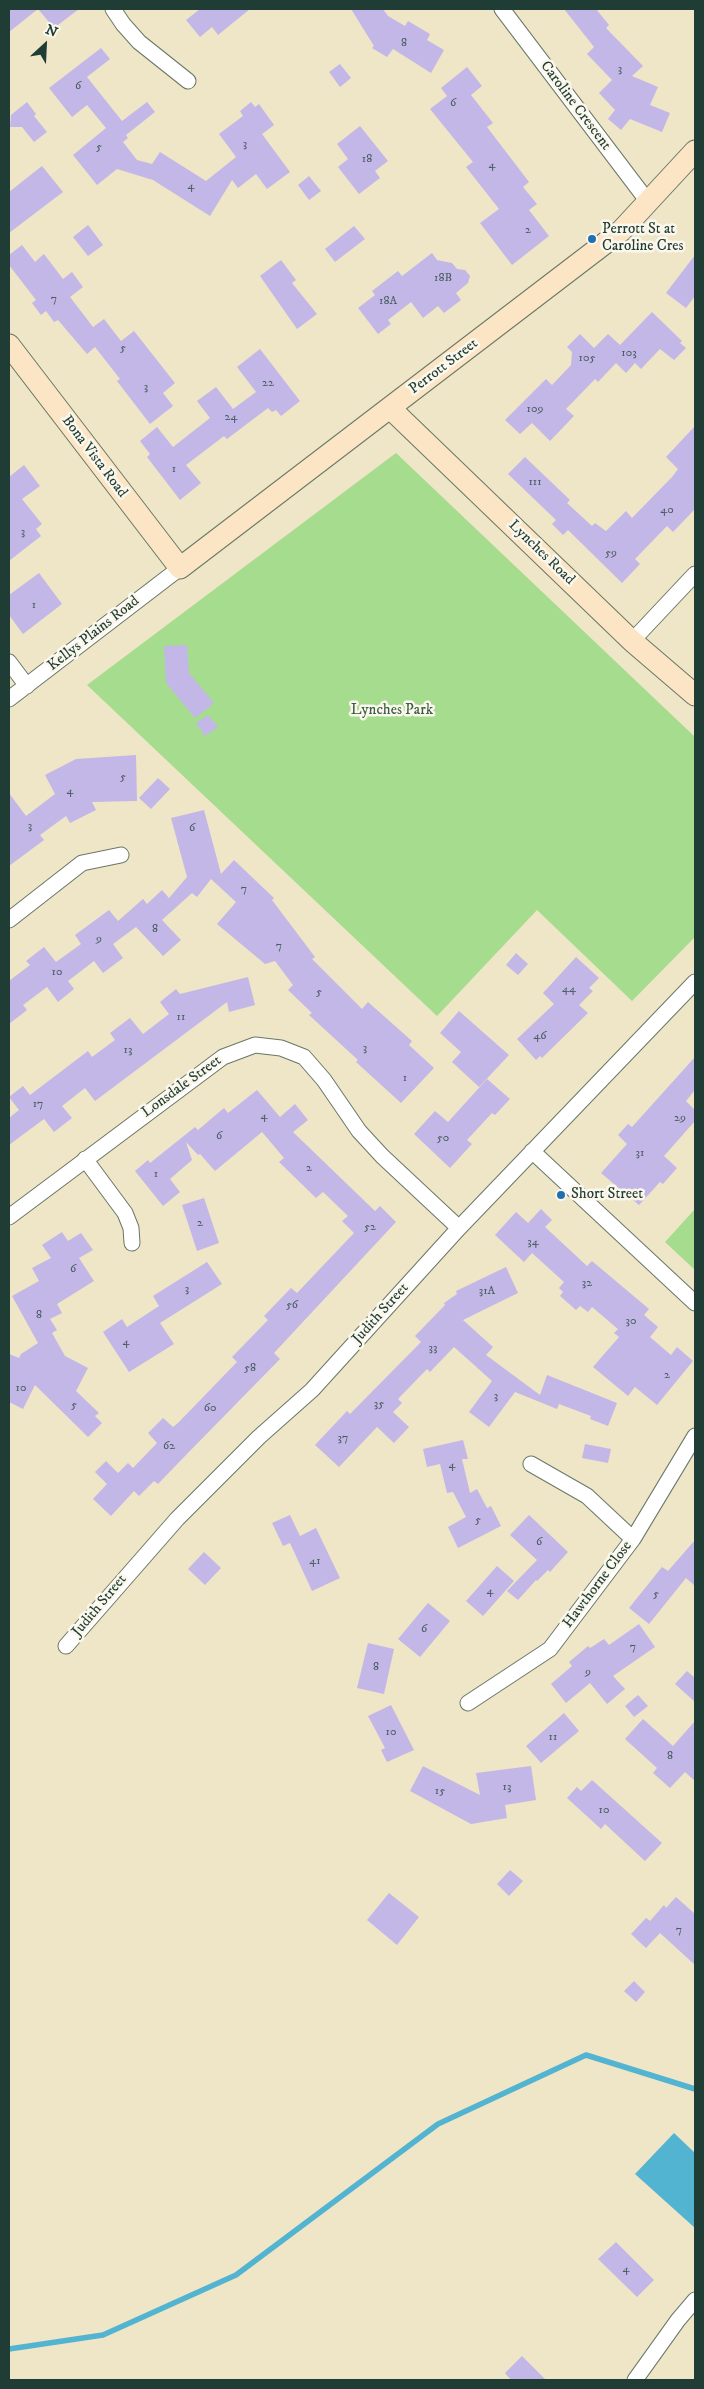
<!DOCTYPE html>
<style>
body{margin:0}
#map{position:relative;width:704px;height:2389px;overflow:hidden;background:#efe5c7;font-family:"IM FELL DW Pica",serif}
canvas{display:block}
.frame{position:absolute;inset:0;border:10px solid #1f3d34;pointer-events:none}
.north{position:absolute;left:20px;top:20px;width:50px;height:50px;-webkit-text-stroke:4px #fbf7ec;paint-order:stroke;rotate:25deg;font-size:14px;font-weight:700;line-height:20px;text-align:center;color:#1f3d34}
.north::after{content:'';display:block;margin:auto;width:18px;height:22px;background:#1f3d34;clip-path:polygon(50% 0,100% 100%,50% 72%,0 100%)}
</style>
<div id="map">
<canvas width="704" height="2389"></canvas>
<div class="frame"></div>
<div class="north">N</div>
</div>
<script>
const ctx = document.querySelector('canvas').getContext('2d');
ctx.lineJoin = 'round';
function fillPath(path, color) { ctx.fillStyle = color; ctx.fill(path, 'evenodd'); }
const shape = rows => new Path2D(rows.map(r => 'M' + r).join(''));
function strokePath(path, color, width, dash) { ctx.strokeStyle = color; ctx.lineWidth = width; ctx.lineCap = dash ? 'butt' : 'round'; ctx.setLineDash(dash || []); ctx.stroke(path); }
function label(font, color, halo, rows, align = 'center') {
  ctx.font = font + ' "IM FELL DW Pica",serif'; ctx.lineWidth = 5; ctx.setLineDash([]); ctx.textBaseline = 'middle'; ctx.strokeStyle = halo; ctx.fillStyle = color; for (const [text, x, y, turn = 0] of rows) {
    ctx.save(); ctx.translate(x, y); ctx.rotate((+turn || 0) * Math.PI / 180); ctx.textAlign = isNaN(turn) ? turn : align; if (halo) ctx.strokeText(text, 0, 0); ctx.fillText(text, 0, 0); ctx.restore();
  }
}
const green = shape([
 [396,453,695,737,695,937,632,1001,537,910,437,1016,87,685],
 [695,1209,695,1270,665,1242]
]);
const water = shape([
 [674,2133,695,2153,695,2228,635,2174]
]);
const stream = shape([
 [9,2349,103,2335,236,2275,438,2124,586,2055,695,2089]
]);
const building = shape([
 [9,9,38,9,9,32],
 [38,9,79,9,54,28],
 [200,9,250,9,218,35,212,27,200,37,186,20],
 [351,9,383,9,388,16,405,26,408,21,430,34,427,40,444,50,431,73,393,49,387,57,372,48,374,46],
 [564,9,596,9,609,25,606,28,643,66,632,76,658,87,650,105,670,113,662,132,630,119,621,130,608,119,615,110,599,93,612,80,587,54,594,47],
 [101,48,110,59,87,77,122,121,147,102,155,112,126,135,128,138,123,142,137,160,152,164,160,152,206,181,236,157,219,134,243,116,240,111,251,102,255,107,259,104,274,125,262,134,290,172,267,189,256,174,238,188,232,180,210,216,153,180,117,169,97,185,73,155,106,128,87,105,72,117,49,88],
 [340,64,351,78,340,87,329,72],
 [467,67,482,86,471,95,493,123,487,127,529,182,523,187,537,204,529,210,549,236,512,265,480,223,499,209,466,167,473,162,430,109,447,96,441,88],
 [27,102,36,114,34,116,47,132,34,142,22,127,10,127,11,115],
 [360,126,388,161,375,171,380,178,359,194,338,167,348,159,337,144],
 [42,166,63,192,9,233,9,192],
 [309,176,321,191,309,200,298,185],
 [88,225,103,245,88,256,73,237],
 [354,226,365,239,335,262,325,249],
 [22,245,35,262,44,254,63,279,72,272,83,287,70,297,93,327,104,319,121,341,134,331,175,383,163,393,173,406,150,424,117,381,120,379,95,347,87,354,58,320,54,322,46,311,41,315,32,303,36,300,9,265,9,255],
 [432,253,437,260,452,263,457,269,465,270,470,276,468,283,456,293,461,300,444,313,438,306,423,318,411,302,388,320,391,324,378,334,358,308,375,295,372,291,398,271,402,276],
 [695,255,695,296,686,308,666,293],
 [281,260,296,280,292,283,317,314,297,329,260,276],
 [652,312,682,341,680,343,686,348,674,360,660,349,641,369,635,363,626,373,616,363,598,382,595,379,566,409,574,416,550,441,532,423,520,434,505,420,546,379,552,385,571,365,572,352,567,347,580,334,594,348,608,334,620,345],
 [260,349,300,401,281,416,276,410,272,412,268,408,227,439,224,436,186,465,201,483,180,500,147,457,150,454,140,441,157,427,173,447,210,418,197,401,216,387,233,409,256,392,237,367],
 [695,426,695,509,673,532,667,526,635,559,640,564,622,583,568,530,563,535,552,524,556,520,508,474,525,457,570,500,567,503,592,526,595,523,606,531,626,511,632,518,672,477,678,469,666,457],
 [24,465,40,486,22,499,42,524,36,529,41,536,9,561,9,477],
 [39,573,62,604,23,634,9,615,9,595],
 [187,645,189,673,214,703,195,718,166,683,164,646],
 [208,715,218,727,205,736,196,723],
 [136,755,137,801,92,802,96,810,70,823,66,816,40,835,44,840,9,866,9,793,26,816,55,794,45,775,76,759],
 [158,778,170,789,151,809,139,798],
 [204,810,221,874,234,860,274,898,272,900,315,957,312,959,362,1009,368,1002,412,1041,409,1045,434,1068,401,1103,356,1062,358,1060,309,1015,312,1013,288,990,293,985,275,961,265,964,217,924,236,902,211,879,197,897,192,893,162,920,181,940,163,956,136,927,113,944,123,958,103,973,94,961,68,981,74,989,58,1002,47,987,23,1005,27,1010,9,1024,9,981,30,965,26,961,44,947,56,962,81,944,75,935,109,910,118,921,143,899,147,904,162,890,169,898,187,877,171,818],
 [516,953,528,964,518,975,506,965],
 [576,957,599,978,589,988,593,991,579,1005,588,1013,542,1058,540,1056,536,1060,517,1039,554,1004,543,993],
 [248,977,255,1005,229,1012,227,1002,95,1101,85,1088,62,1106,72,1118,54,1132,44,1119,9,1145,9,1118,19,1110,9,1097,23,1086,30,1095,88,1051,92,1057,115,1040,110,1033,130,1018,143,1034,169,1014,160,1002,176,989,180,994],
 [459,1011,509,1055,479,1087,452,1062,461,1052,440,1033],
 [695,1057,695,1090,686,1101,695,1110,695,1121,664,1156,677,1168,663,1184,660,1182,639,1205,601,1173,627,1144,618,1135,628,1124,632,1127],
 [487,1079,510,1099,495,1115,492,1113,467,1140,472,1144,450,1168,414,1134,435,1111,448,1122],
 [257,1090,280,1117,295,1104,308,1120,293,1132,375,1211,380,1206,396,1222,274,1353,280,1359,185,1456,158,1484,154,1481,139,1496,134,1491,111,1516,93,1499,107,1484,95,1472,106,1461,118,1473,128,1463,133,1468,157,1443,148,1433,163,1418,173,1427,178,1423,237,1362,232,1357,268,1320,264,1316,291,1288,297,1293,354,1233,342,1221,348,1216,323,1192,316,1198,279,1162,284,1158,262,1132,215,1171,200,1154,198,1155,186,1142,192,1160,170,1179,180,1192,163,1206,135,1171,148,1160,150,1163,195,1127,198,1130,224,1108,228,1113],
 [204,1198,219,1243,197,1251,182,1205],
 [541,1209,552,1220,545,1227,587,1266,592,1261,649,1309,644,1315,658,1327,650,1337,671,1355,677,1347,693,1361,657,1405,635,1387,628,1396,593,1367,619,1337,614,1333,618,1329,592,1307,588,1312,580,1306,576,1310,560,1296,563,1292,559,1288,564,1282,532,1253,524,1262,495,1235,516,1212,528,1223],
 [62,1232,68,1241,81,1233,93,1250,79,1258,94,1281,57,1304,62,1313,50,1319,57,1330,52,1333,65,1356,88,1368,76,1391,99,1413,95,1416,102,1423,88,1437,35,1385,23,1409,9,1402,9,1354,19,1358,21,1354,38,1343,12,1296,39,1281,32,1268,51,1258,42,1245],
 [207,1262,222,1284,160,1323,174,1344,129,1372,103,1332,122,1319,127,1327,159,1306,153,1296],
 [506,1267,518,1293,463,1320,493,1347,486,1355,540,1395,547,1375,617,1403,608,1426,590,1419,591,1416,559,1404,557,1409,515,1392,489,1427,469,1412,492,1381,454,1347,430,1372,427,1369,398,1399,402,1403,393,1412,409,1427,394,1443,377,1427,339,1467,315,1445,347,1411,350,1414,421,1342,415,1336,445,1305,444,1303,457,1294,456,1291],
 [463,1440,468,1459,462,1459,470,1493,477,1489,487,1508,491,1506,501,1526,458,1548,448,1527,466,1517,453,1492,447,1493,440,1464,427,1467,423,1449],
 [585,1444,611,1449,608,1463,582,1458],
 [290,1515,300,1536,316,1528,340,1578,312,1591,290,1543,283,1546,272,1523],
 [529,1515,568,1552,550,1572,548,1570,537,1581,536,1580,518,1600,507,1591,537,1560,510,1535],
 [695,1540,695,1586,686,1578,649,1624,629,1608,662,1567,668,1571],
 [204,1552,221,1568,205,1585,188,1569],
 [497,1566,514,1581,483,1616,466,1601],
 [428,1603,450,1621,420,1657,398,1639],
 [639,1624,655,1647,613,1676,625,1689,607,1704,590,1683,566,1703,551,1684,572,1666,569,1662,588,1646,590,1648,604,1639,609,1645],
 [368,1643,394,1649,384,1694,357,1688],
 [687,1671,695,1678,695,1702,675,1684],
 [638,1695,648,1706,634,1717,625,1706],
 [391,1705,414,1750,387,1762,381,1750,385,1748,368,1716],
 [564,1713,579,1731,541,1763,526,1746],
 [643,1719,673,1746,695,1721,695,1781,685,1772,670,1788,653,1773,657,1768,625,1739],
 [423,1766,480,1795,476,1773,531,1766,536,1800,505,1805,507,1818,471,1824,410,1791],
 [592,1780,662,1843,645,1861,605,1824,601,1829,567,1798,577,1787,581,1791],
 [510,1870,523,1881,509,1896,497,1884],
 [389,1893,419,1917,397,1945,367,1920],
 [676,1897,695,1914,695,1965,660,1933,646,1948,631,1934,646,1918,650,1921,664,1905,666,1908],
 [634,1981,645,1992,636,2002,624,1991],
 [616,2242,654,2280,637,2297,598,2259],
 [522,2356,546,2380,511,2380,505,2373]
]);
const street = shape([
 [113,9,123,24,139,42,188,81],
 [502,9,649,203],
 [632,641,695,574],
 [9,662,27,686],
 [9,699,180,568],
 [9,920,82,863,121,855],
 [532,1151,695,1303],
 [85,1159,125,1213,131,1228,132,1243],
 [9,1217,223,1057,255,1045,281,1048,304,1057,324,1080,359,1131,382,1156,459,1228],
 [531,1464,587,1496,633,1539],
 [66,1646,177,1519,259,1437,312,1390,459,1228,695,982],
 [468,1703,550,1649,633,1539,695,1436],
 [635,2380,678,2320,695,2300]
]);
const secondary = shape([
 [9,345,180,568,621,231,695,151],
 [390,408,632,641,695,695]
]);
const markers = [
 [592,239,5,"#1f6fb2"],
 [561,1195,5,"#1f6fb2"]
];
const numberNames = [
 ["8",404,44],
 ["3",620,70],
 ["6",78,87],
 ["6",453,104],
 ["3",245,145],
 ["5",99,148],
 ["18",367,160],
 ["4",492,166],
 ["4",191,187],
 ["2",528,231],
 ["18B",443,279],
 ["7",54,300],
 ["18A",388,302],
 ["5",123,349],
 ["103",629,354],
 ["105",587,359],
 ["22",268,384],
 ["3",146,388],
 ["109",535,410],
 ["24",231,418],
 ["1",174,470],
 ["111",535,483],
 ["40",667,511],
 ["3",23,533],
 ["59",611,554],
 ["1",34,606],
 ["5",123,778],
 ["4",70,792],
 ["3",30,827],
 ["6",192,829],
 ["7",244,890],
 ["8",155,930],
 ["9",99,940],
 ["7",279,947],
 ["10",57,973],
 ["44",569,990],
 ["5",319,993],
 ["11",181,1018],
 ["46",540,1037],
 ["3",365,1049],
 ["13",128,1051],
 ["1",405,1079],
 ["17",38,1105],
 ["4",264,1117],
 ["29",680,1119],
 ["6",219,1137],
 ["50",443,1139],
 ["31",640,1154],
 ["2",309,1169],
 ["1",156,1175],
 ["2",200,1224],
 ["52",370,1228],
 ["34",533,1243],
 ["6",73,1270],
 ["32",587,1284],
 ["3",187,1290],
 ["31A",487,1292],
 ["56",292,1306],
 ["8",39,1316],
 ["30",631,1322],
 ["4",126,1343],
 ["33",433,1349],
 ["58",250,1369],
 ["2",667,1376],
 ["10",21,1389],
 ["3",496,1397],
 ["35",379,1405],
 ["5",74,1406],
 ["60",210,1409],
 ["37",343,1439],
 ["62",169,1447],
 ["4",452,1466],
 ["5",478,1521],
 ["6",539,1543],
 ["41",315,1562],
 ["4",490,1592],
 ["5",656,1595],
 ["6",424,1630],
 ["7",633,1648],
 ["8",376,1668],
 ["9",588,1673],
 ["10",391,1733],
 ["11",553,1738],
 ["8",670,1757],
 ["13",507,1788],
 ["15",440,1792],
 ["10",604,1811],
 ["7",679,1931],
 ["4",626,2270]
];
const streetNames = [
 ["Caroline Crescent",575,106,53],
 ["Perrott Street",444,367,-37],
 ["Bona Vista Road",94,457,53],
 ["Lynches Road",541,553,44],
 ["Kellys Plains Road",94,634,-38],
 ["Lonsdale Street",182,1087,-36],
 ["Judith Street",381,1314,-48],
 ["Hawthorne Close",598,1585,-53],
 ["Judith Street",100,1606,-50]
];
const poiNames = [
 ["Perrott St at",602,230],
 ["Caroline Cres",602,247],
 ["Short Street",571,1195]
];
const parkNames = [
 ["Lynches Park",392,711]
];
fillPath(green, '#a5dc8e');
fillPath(water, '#52b4d1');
strokePath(stream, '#52b4d1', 5.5);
fillPath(building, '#c3b7e7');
strokePath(street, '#687867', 17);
strokePath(secondary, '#687867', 23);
strokePath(street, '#fff', 15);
strokePath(secondary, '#fce5c4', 21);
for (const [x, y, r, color] of markers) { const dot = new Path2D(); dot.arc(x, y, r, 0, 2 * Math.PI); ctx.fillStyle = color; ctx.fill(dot); strokePath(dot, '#fbf7ec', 2); }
label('12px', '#485c61', null, numberNames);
label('15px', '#1f3d34', '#fbf7ec', streetNames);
label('15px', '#1f3d34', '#fbf7ec', poiNames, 'left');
label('15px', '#3a5d46', '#fbf7ec', parkNames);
</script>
